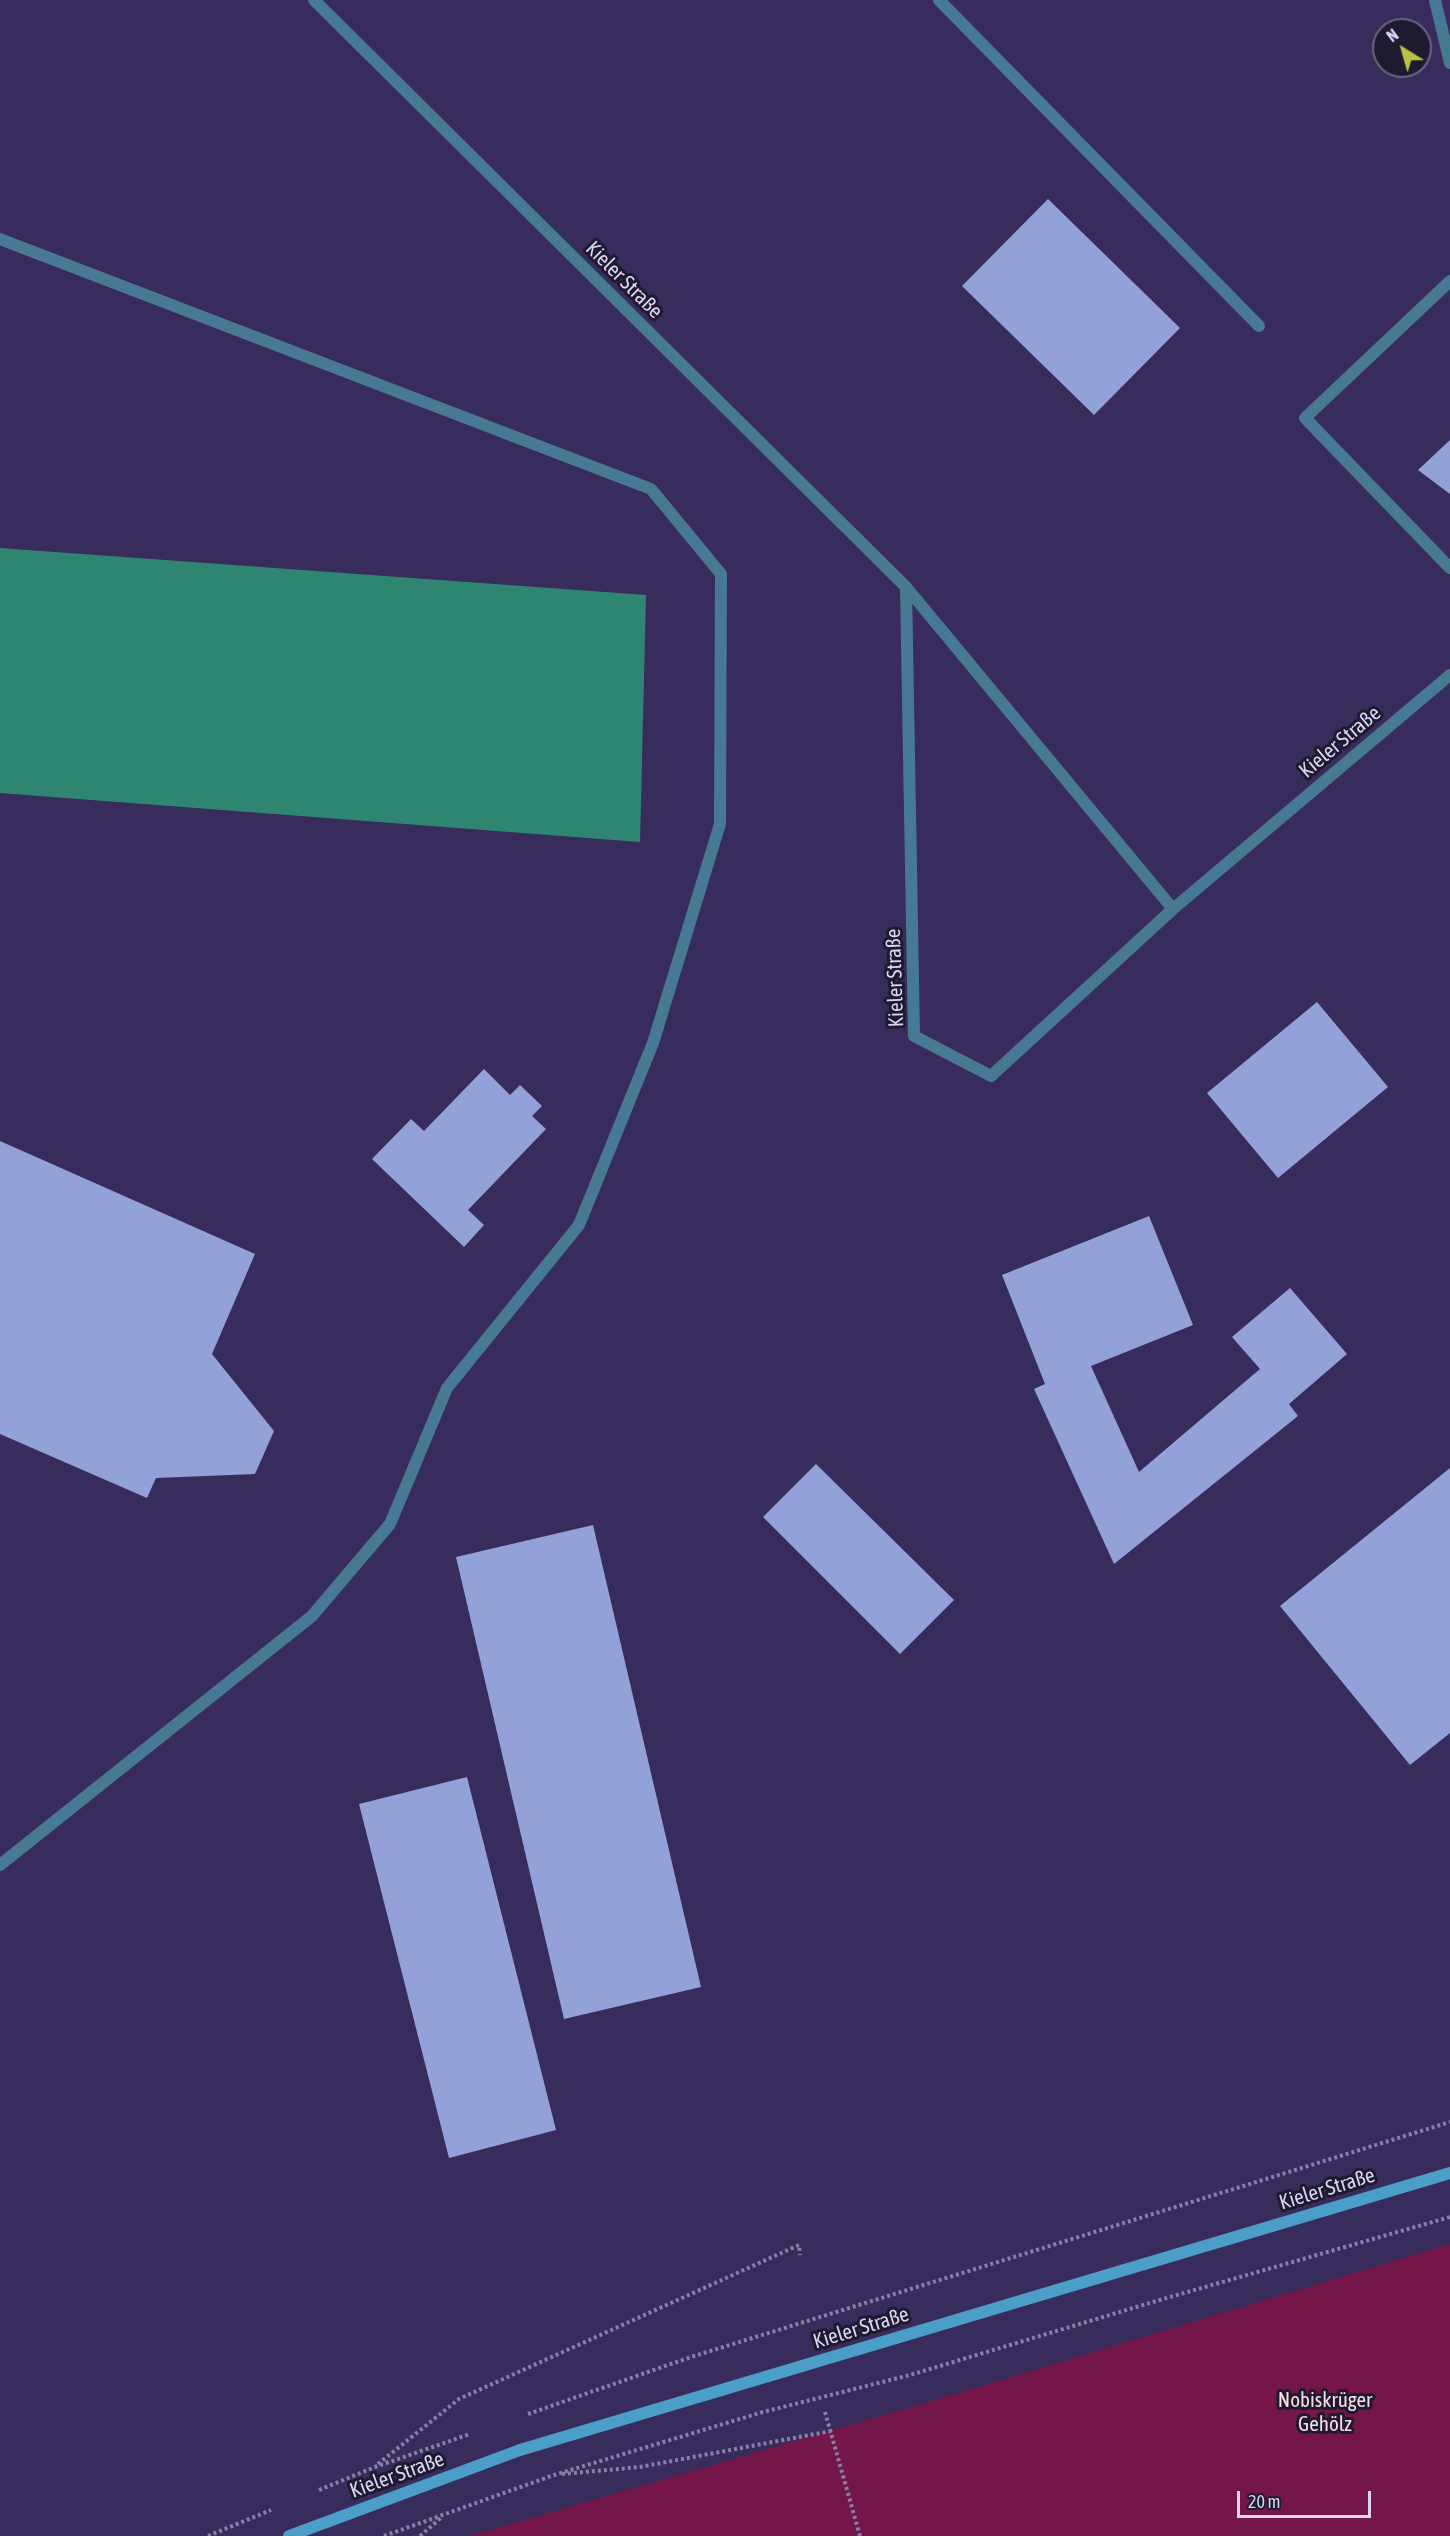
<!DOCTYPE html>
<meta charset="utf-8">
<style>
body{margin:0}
#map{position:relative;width:1450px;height:2536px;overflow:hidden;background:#382c5c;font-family:"Asap Condensed",sans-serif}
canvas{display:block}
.north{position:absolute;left:1372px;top:18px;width:60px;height:60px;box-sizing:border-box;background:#1e1a2f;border:2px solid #6a657e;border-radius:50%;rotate:323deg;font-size:16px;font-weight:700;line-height:24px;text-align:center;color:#dbd6f4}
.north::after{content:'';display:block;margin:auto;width:21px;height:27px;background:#b8c147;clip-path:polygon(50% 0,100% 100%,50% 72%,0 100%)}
.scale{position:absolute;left:1237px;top:2491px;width:134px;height:27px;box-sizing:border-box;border:3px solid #dbd6f4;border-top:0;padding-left:8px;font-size:18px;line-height:21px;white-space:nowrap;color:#dbd6f4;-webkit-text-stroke:4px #1e1a2f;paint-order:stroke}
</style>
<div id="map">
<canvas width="1450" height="2536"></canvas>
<div class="north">N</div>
<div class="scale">20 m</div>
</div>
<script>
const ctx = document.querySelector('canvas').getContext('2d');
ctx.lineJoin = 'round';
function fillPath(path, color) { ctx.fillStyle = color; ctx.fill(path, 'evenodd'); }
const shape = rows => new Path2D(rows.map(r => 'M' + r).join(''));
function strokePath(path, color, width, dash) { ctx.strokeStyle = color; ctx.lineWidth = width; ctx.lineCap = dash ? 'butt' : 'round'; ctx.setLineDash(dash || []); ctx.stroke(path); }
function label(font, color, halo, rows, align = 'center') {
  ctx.font = font + ' "Asap Condensed",sans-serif'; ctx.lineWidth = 6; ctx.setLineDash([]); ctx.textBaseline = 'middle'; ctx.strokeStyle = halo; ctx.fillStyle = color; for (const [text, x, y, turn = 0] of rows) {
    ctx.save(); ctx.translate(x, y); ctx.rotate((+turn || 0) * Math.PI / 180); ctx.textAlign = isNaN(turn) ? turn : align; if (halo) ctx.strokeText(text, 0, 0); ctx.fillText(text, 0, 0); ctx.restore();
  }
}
const green = shape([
 [1450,2244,1450,2536,470,2536,932,2401]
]);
const water = shape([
 [0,548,646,595,640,842,0,793]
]);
const building = shape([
 [1048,199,1180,328,1094,415,962,286],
 [1450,440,1450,494,1418,470],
 [1317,1002,1388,1087,1278,1178,1207,1093],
 [484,1069,510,1095,520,1085,542,1106,532,1116,546,1129,468,1210,484,1225,464,1247,372,1159,411,1119,424,1131],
 [0,1141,255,1254,212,1354,274,1431,255,1474,156,1478,147,1498,0,1434],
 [1149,1216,1193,1325,1091,1366,1139,1472,1260,1369,1232,1337,1290,1288,1347,1354,1289,1404,1298,1416,1114,1564,1034,1389,1045,1384,1002,1275],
 [816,1464,954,1600,900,1654,763,1517],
 [1450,1468,1450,1733,1410,1765,1280,1606],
 [593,1525,701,1987,564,2019,456,1557],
 [467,1777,556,2130,449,2158,359,1804]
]);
const path = shape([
 [825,2412,860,2536],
 [528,2414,691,2357,1450,2122],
 [378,2464,459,2399,799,2245,800,2255],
 [562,2474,640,2467,831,2431],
 [319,2490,375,2467,470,2434],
 [208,2536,271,2510],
 [384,2536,554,2475,763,2412,910,2375,1163,2299,1450,2217],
 [420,2536,442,2517]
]);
const service = shape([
 [939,0,1259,326],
 [1435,0,1450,63],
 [0,239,651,489,721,574,720,824,653,1043,579,1225,447,1388,390,1524,312,1616,0,1865],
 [1450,281,1305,418,1450,568]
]);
const minor = shape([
 [314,0,906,587,1173,909,1450,675],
 [906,587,914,1036,991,1076,1173,909]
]);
const secondary = shape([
 [289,2536,520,2450,1450,2173]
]);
const streetNames = [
 ["Kieler Straße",624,280,45],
 ["Kieler Straße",1340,742,-40],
 ["Kieler Straße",895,978,-92],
 ["Kieler Straße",1327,2189,-17],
 ["Kieler Straße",861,2328,-17],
 ["Kieler Straße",397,2475,-20]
];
const parkNames = [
 ["Nobiskrüger",1325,2400],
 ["Gehölz",1325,2424]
];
fillPath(green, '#741648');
fillPath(water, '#2f8670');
fillPath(building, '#93a1d9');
strokePath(path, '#8980a7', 4, [3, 3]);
strokePath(service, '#487993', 12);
strokePath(minor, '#487993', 12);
strokePath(secondary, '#4b9ec7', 12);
label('21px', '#dbd6f4', '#1e1a2f', streetNames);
label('21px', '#f9dbe6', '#1e1a2f', parkNames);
</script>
